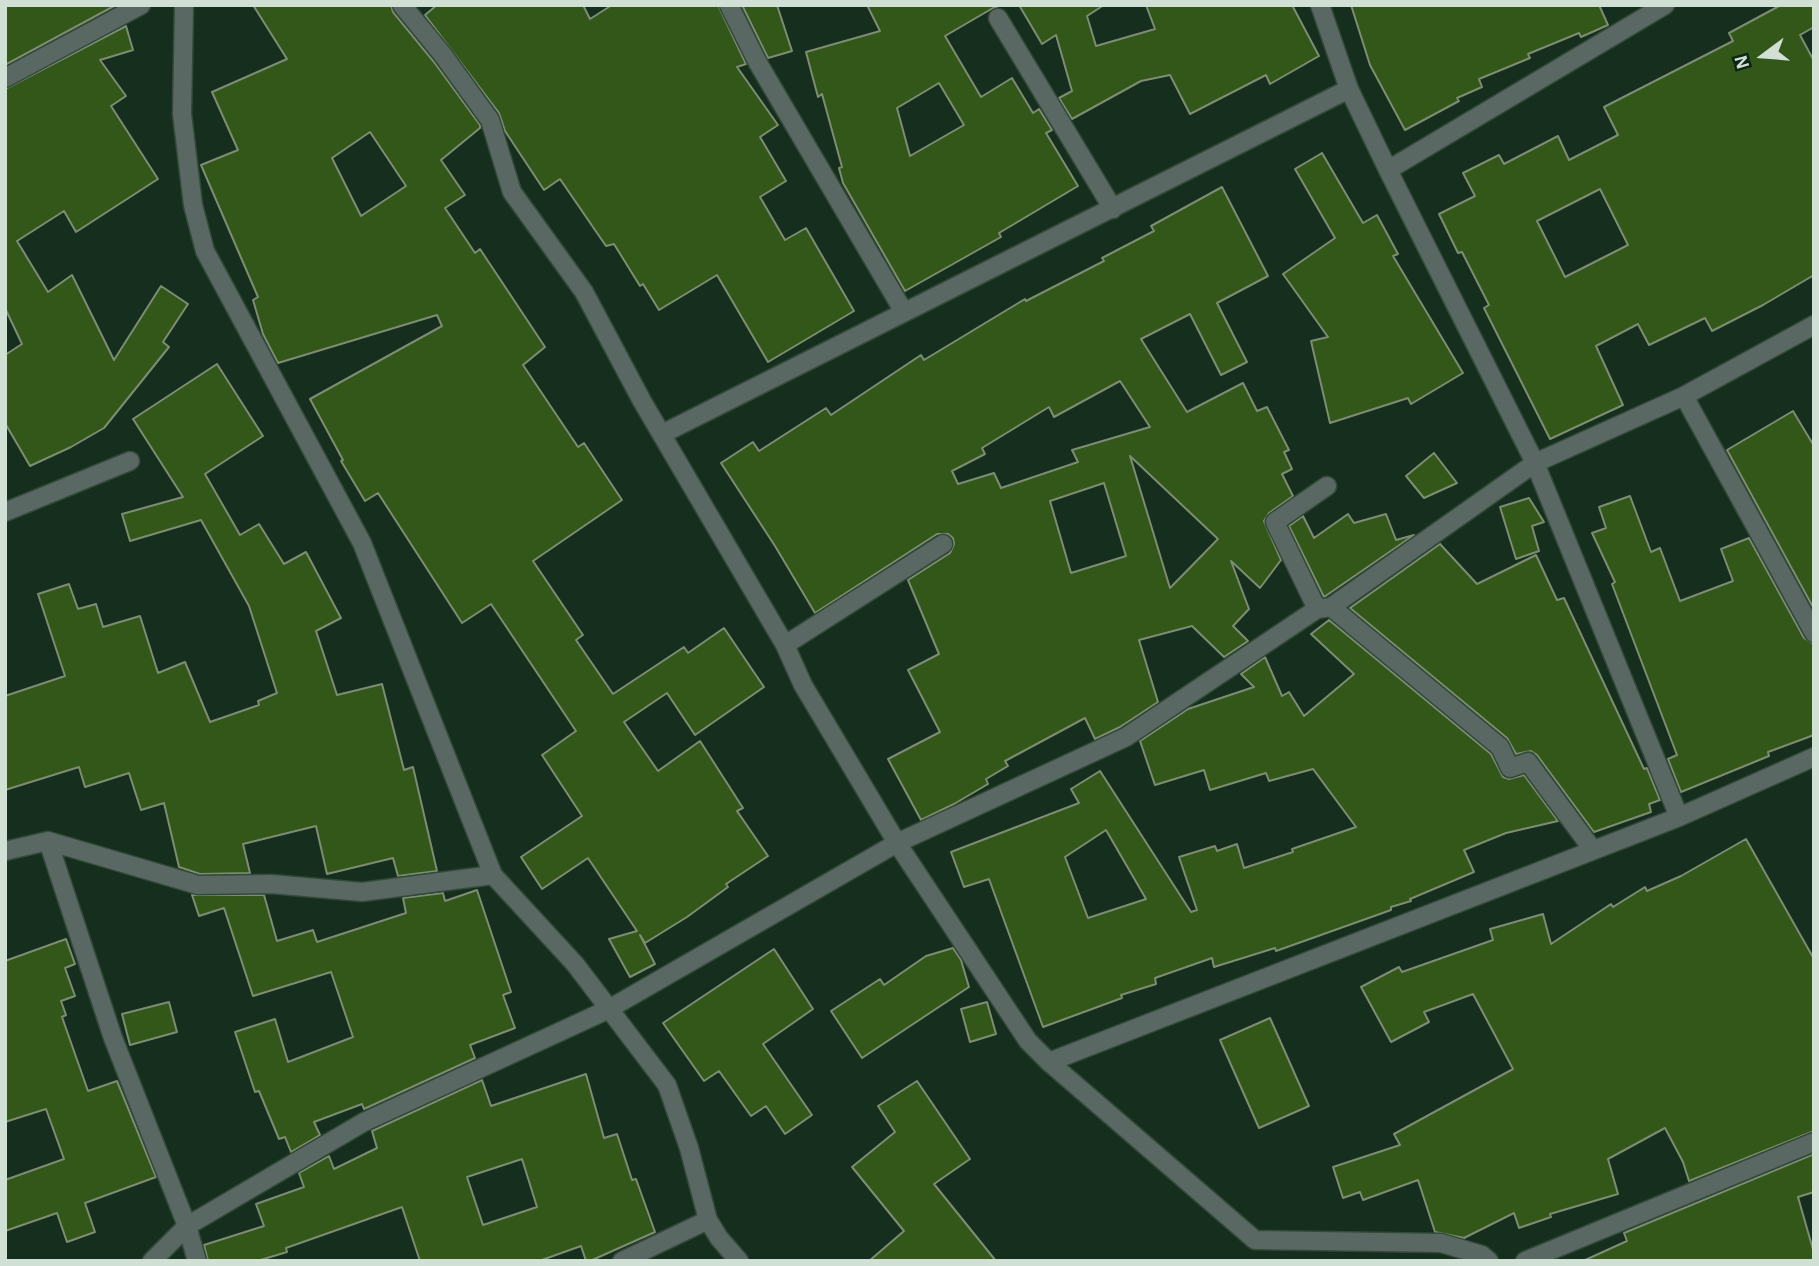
<!DOCTYPE html>
<style>
body{margin:0}
#map{position:relative;width:1819px;height:1266px;overflow:hidden;background:#152e1d;font-family:"Alegreya Sans",sans-serif}
canvas{display:block}
.frame{position:absolute;inset:0;border:7px solid #d1e0d5;pointer-events:none}
.north{position:absolute;left:1728px;top:21px;width:70px;height:70px;-webkit-text-stroke:5px #0b2413;paint-order:stroke;rotate:254deg;font-size:19px;font-weight:700;line-height:28px;text-align:center;color:#d1e0d5}
.north::after{content:'';display:block;margin:auto;width:24px;height:32px;background:#d1e0d5;clip-path:polygon(50% 0,100% 100%,50% 72%,0 100%)}
</style>
<div id="map">
<canvas width="1819" height="1266"></canvas>
<div class="frame"></div>
<div class="north">N</div>
</div>
<script>
const ctx = document.querySelector('canvas').getContext('2d');
ctx.lineJoin = 'round';
function fillPath(path, color) { ctx.fillStyle = color; ctx.fill(path, 'evenodd'); }
const shape = rows => new Path2D(rows.map(r => 'M' + r).join(''));
function strokePath(path, color, width, dash) { ctx.strokeStyle = color; ctx.lineWidth = width; ctx.lineCap = dash ? 'butt' : 'round'; ctx.setLineDash(dash || []); ctx.stroke(path); }
const building = shape([
 [5,5,116,5,5,65,5,5],
 [253,5,391,5,393,12,434,62,480,125,480,128,441,160,465,195,445,208,475,253,480,249,545,347,523,365,578,447,584,443,622,500,533,561,583,635,576,640,613,694,684,647,688,653,724,628,764,687,695,735,667,693,624,722,658,771,700,741,743,808,737,811,768,856,726,884,728,887,687,917,645,943,640,935,655,964,630,977,609,939,637,931,588,858,542,889,521,857,582,816,542,755,576,731,491,604,462,623,378,493,365,501,341,461,343,460,310,399,442,326,437,315,278,363,263,334,253,300,258,297,201,165,238,150,212,92,287,59,253,5],
 [370,132,406,186,361,216,332,158,370,132],
 [437,5,583,5,590,19,612,5,718,5,746,64,737,67,778,125,760,137,786,181,760,197,785,240,806,228,854,311,768,362,717,275,659,310,643,284,640,286,614,244,606,246,560,179,544,190,505,131,499,113,425,15,437,5],
 [742,5,777,5,792,51,768,58,742,5],
 [867,5,1002,5,993,8,945,36,981,97,1012,78,1033,113,1039,109,1052,130,1046,133,1078,186,999,233,1001,237,905,291,843,183,839,168,842,167,822,94,818,97,806,52,880,31,867,5],
 [939,83,964,125,910,156,897,108,939,83],
 [1019,5,1104,5,1087,16,1096,46,1155,29,1146,5,1292,5,1319,56,1270,84,1266,75,1190,114,1170,75,1141,81,1072,119,1059,98,1072,91,1056,35,1042,44,1019,5],
 [1351,5,1599,5,1608,25,1581,37,1579,33,1528,54,1530,58,1479,79,1482,87,1457,98,1459,101,1405,130,1370,65,1351,5],
 [1781,5,1814,5,1814,27,1800,35,1814,61,1814,275,1763,305,1712,331,1705,318,1649,345,1638,324,1596,346,1623,405,1550,439,1484,308,1489,305,1462,252,1458,253,1439,214,1475,196,1463,173,1499,155,1504,164,1558,136,1569,160,1618,135,1604,107,1733,41,1729,33,1781,5],
 [1600,189,1628,245,1565,277,1537,221,1600,189],
 [126,26,133,50,100,60,126,96,111,106,158,179,76,232,64,211,17,241,48,292,72,275,114,360,161,286,188,304,163,342,169,347,104,428,71,447,30,466,5,423,5,355,22,344,5,308,5,89,126,26],
 [1322,153,1363,223,1377,215,1398,254,1393,256,1463,373,1411,404,1408,398,1330,423,1311,341,1328,337,1283,274,1335,238,1295,169,1322,153],
 [1222,187,1268,276,1217,303,1247,362,1221,375,1190,314,1141,339,1187,412,1243,383,1257,411,1267,407,1289,450,1284,452,1292,469,1282,474,1293,496,1269,513,1264,521,1281,560,1260,588,1231,561,1249,609,1233,626,1248,641,1224,657,1192,626,1139,640,1158,702,1120,727,1095,739,1085,718,1005,761,1008,766,986,779,988,784,954,804,921,820,888,759,940,732,908,670,939,654,908,580,950,553,954,544,953,538,948,534,937,534,815,613,775,546,721,463,753,442,759,451,826,408,831,415,921,355,924,360,1025,299,1026,301,1104,261,1102,258,1154,231,1151,226,1222,187],
 [1120,381,1150,427,1072,450,1078,462,1001,488,994,473,958,484,952,471,985,454,982,448,1049,407,1054,417,1120,381],
 [1130,456,1218,539,1170,588,1130,456],
 [1104,483,1126,556,1071,573,1050,501,1104,483],
 [217,364,263,436,205,474,240,535,259,524,284,564,306,552,341,618,316,631,337,695,382,684,404,770,413,767,437,871,398,876,393,858,327,874,316,826,243,844,250,873,200,874,179,867,164,803,141,810,129,773,85,787,79,767,5,790,5,696,65,676,38,594,69,584,78,609,96,604,103,627,140,616,158,673,185,662,210,722,259,705,258,701,277,693,249,606,201,520,130,541,122,514,183,497,133,419,217,364],
 [1793,411,1814,446,1814,609,1727,450,1793,411],
 [1434,453,1457,483,1424,498,1406,476,1434,453],
 [1630,496,1651,552,1660,548,1680,601,1733,581,1721,549,1749,538,1804,638,1814,644,1814,735,1768,752,1769,756,1681,792,1668,759,1677,755,1612,584,1615,582,1592,533,1606,528,1599,507,1630,496],
 [1529,498,1544,522,1532,526,1539,551,1516,559,1500,507,1529,498],
 [1348,514,1354,523,1386,514,1396,540,1414,535,1324,597,1289,526,1303,516,1314,538,1348,514],
 [1440,544,1477,584,1536,555,1557,600,1564,598,1644,769,1647,768,1660,800,1649,804,1651,812,1594,832,1537,755,1531,751,1516,754,1507,738,1350,608,1440,544],
 [1329,620,1491,754,1503,777,1509,779,1524,775,1558,821,1506,833,1464,850,1474,872,1410,899,1411,901,1391,907,1391,910,1276,951,1275,948,1214,967,1212,958,1155,978,1156,984,1121,995,1122,998,1043,1027,989,879,964,887,951,852,1079,803,1071,789,1100,771,1191,912,1197,910,1179,857,1215,846,1217,851,1237,844,1244,868,1293,852,1292,849,1356,827,1313,769,1269,781,1266,773,1210,790,1204,770,1155,785,1140,741,1188,709,1254,687,1241,674,1265,657,1282,696,1289,692,1304,716,1354,674,1311,634,1329,620],
 [1106,830,1146,899,1088,918,1065,857,1106,830],
 [1746,839,1814,959,1814,1131,1689,1181,1683,1162,1665,1128,1608,1159,1618,1194,1550,1214,1551,1217,1519,1228,1514,1213,1464,1238,1435,1232,1418,1180,1363,1200,1360,1192,1343,1198,1333,1167,1400,1145,1394,1134,1513,1069,1473,994,1424,1012,1429,1022,1391,1042,1361,987,1399,967,1402,972,1493,940,1490,929,1543,914,1551,944,1611,904,1613,907,1645,887,1647,891,1681,876,1746,839],
 [477,890,511,992,503,995,515,1028,470,1045,475,1058,364,1109,362,1104,314,1122,320,1135,291,1152,285,1137,279,1139,259,1091,255,1092,235,1032,275,1019,288,1062,353,1037,331,972,253,996,224,908,199,916,192,895,264,895,277,941,313,930,317,942,406,913,403,898,443,893,445,901,477,890],
 [66,939,75,964,65,968,75,996,61,1001,66,1015,62,1017,88,1091,117,1081,156,1177,85,1203,95,1232,67,1242,57,1213,5,1231,5,1180,64,1159,46,1109,5,1122,5,961,66,939],
 [953,948,961,960,969,987,862,1058,831,1011,880,979,884,985,926,956,953,948],
 [774,949,813,1009,763,1044,812,1115,785,1134,766,1106,751,1116,719,1071,704,1081,663,1023,774,949],
 [169,1002,177,1032,130,1045,122,1014,169,1002],
 [987,1002,996,1034,970,1042,961,1009,987,1002],
 [1270,1018,1309,1106,1259,1128,1220,1040,1270,1018],
 [586,1074,604,1138,617,1134,632,1180,636,1179,655,1232,590,1261,586,1261,581,1246,539,1261,420,1261,402,1207,286,1248,287,1252,257,1261,208,1261,204,1245,264,1226,256,1204,304,1187,299,1173,329,1156,334,1169,377,1148,372,1131,482,1080,491,1106,586,1074],
 [522,1159,537,1207,483,1225,467,1177,522,1159],
 [917,1081,970,1159,934,1184,996,1261,869,1261,904,1231,852,1167,895,1132,878,1106,917,1081],
 [1814,1154,1814,1192,1798,1197,1814,1253,1814,1261,1583,1261,1627,1241,1624,1233,1814,1154]
]);
const street = shape([
 [184,5,182,114,193,205,205,251,362,543,493,875,575,964,667,1085,689,1148,708,1220,719,1238,739,1261],
 [402,5,443,55,490,120,512,192,584,292,642,401,785,645,803,685,897,843,1028,1041,1049,1062,1255,1240,1441,1243,1482,1255,1489,1261],
 [729,5,758,63,904,312],
 [1320,5,1349,89,1388,170,1535,463,1679,817],
 [998,18,1113,209],
 [5,78,141,5],
 [1388,170,1665,5],
 [1684,396,1814,633],
 [662,434,1349,89],
 [5,512,130,461],
 [1331,607,1500,747,1510,768,1528,762,1593,850],
 [1317,609,1275,522,1327,486],
 [785,645,943,544],
 [48,841,113,1038,187,1226,197,1261],
 [5,851,48,841,198,885,271,884,362,892,493,875],
 [1049,1062,1679,817,1814,757],
 [152,1261,187,1226,364,1122,607,1010,897,843,1126,737,1317,609,1331,607,1535,463,1684,396,1814,325],
 [622,1261,708,1220],
 [1525,1261,1814,1142]
]);
fillPath(building, '#325719');
strokePath(building, '#7c8d73', 2);
strokePath(street, '#334a3a', 21);
strokePath(street, '#596862', 18);
</script>
